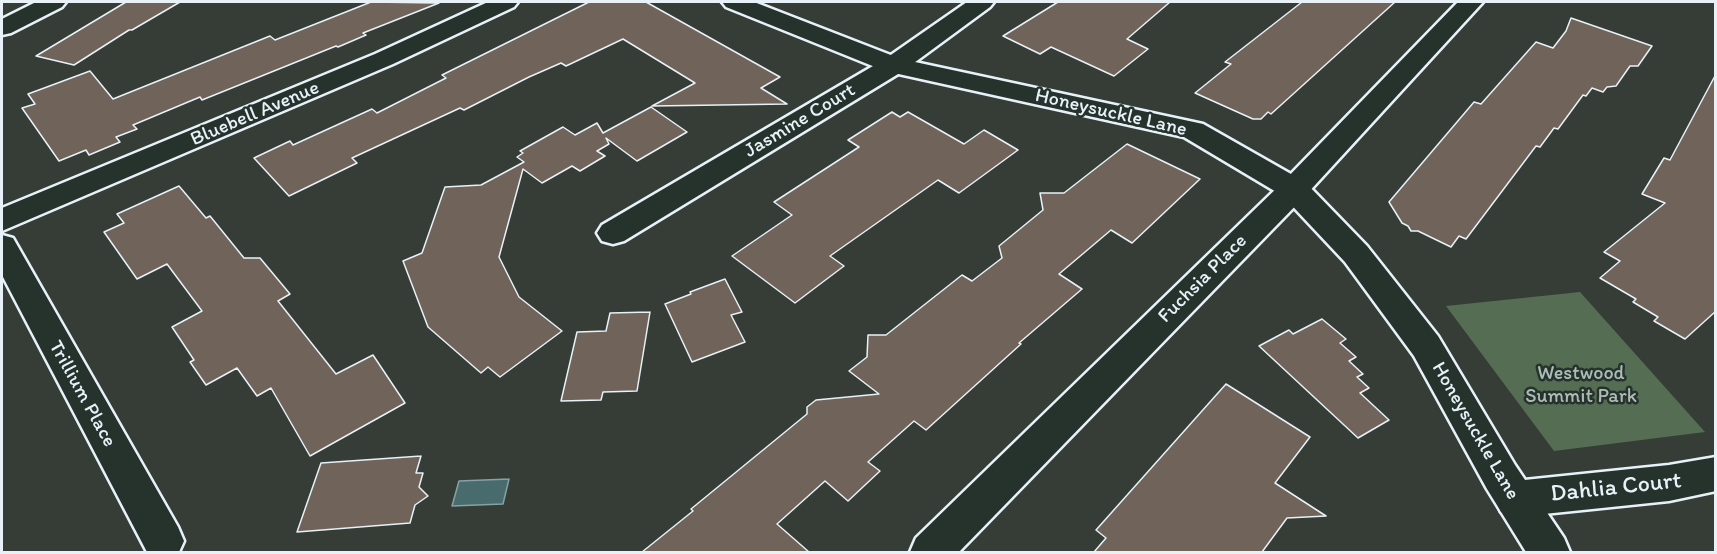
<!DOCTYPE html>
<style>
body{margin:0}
#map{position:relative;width:1717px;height:554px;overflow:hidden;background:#353d36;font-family:Itim,sans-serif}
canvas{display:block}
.frame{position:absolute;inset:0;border:3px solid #e8f1f8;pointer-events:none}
</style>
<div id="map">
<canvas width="1717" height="554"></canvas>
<div class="frame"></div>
</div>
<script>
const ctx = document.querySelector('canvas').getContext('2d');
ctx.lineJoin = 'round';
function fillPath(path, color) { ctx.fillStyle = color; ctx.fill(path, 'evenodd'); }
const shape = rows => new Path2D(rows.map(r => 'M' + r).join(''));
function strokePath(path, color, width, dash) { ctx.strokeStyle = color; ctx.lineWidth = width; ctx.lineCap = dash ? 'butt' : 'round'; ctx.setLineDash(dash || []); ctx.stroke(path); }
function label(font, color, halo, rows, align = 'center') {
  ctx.font = font + ' Itim,sans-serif'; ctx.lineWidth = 5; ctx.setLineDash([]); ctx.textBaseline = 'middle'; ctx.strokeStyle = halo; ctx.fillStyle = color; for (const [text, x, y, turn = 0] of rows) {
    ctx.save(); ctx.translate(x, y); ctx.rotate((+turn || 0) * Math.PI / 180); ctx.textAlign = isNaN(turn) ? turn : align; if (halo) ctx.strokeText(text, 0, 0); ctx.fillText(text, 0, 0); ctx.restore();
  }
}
const green = shape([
 [1580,292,1705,432,1554,451,1446,306]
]);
const water = shape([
 [509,479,503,504,452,506,459,481,509,479]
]);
const building = shape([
 [126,2,180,2,132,30,129,30,74,65,36,56,126,2],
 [371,2,439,3,363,33,366,35,338,47,336,46,202,100,200,97,133,125,137,129,116,137,120,142,89,155,86,150,59,161,22,108,35,104,28,94,90,71,113,99,270,36,275,40,371,2],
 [589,2,646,2,780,77,761,88,787,104,652,106,695,83,623,39,566,66,561,63,529,77,464,110,460,108,352,158,357,163,289,196,254,158,290,141,293,145,372,109,377,113,446,78,442,75,589,2],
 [1058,2,1170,2,1127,39,1148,49,1114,76,1051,47,1040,54,1003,36,1058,2],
 [1302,2,1395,2,1271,114,1268,112,1261,119,1253,119,1195,93,1231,64,1225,62,1302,2],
 [1571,18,1652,46,1638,66,1630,66,1616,86,1607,87,1603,92,1592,88,1586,96,1583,95,1558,129,1554,128,1540,147,1536,146,1466,239,1459,236,1451,247,1418,231,1411,231,1408,226,1402,223,1389,202,1474,102,1481,104,1536,42,1553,48,1566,31,1571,18],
 [1716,74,1716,311,1685,339,1654,321,1658,317,1633,302,1636,299,1600,278,1620,261,1604,252,1665,203,1642,194,1664,158,1670,160,1716,74],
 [651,107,687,132,637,161,606,138,609,144,597,151,605,156,580,171,572,166,542,183,523,169,499,257,519,297,562,331,500,377,488,367,481,373,428,327,403,261,422,253,445,187,481,185,524,162,517,157,523,153,520,151,563,127,575,135,597,123,603,133,651,107],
 [892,112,900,117,908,112,964,144,984,130,1018,150,959,193,938,180,830,256,844,266,795,303,732,256,792,215,774,202,859,147,848,140,892,112],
 [1127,144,1200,179,1132,243,1111,230,1059,274,1082,289,1019,343,1021,344,926,430,914,421,868,462,880,471,848,501,825,481,777,524,809,552,642,552,693,511,691,509,807,414,807,407,816,400,879,394,849,371,867,357,868,335,886,335,962,275,972,281,1002,258,999,246,1043,210,1040,193,1064,193,1127,144],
 [179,186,206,218,210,216,244,258,260,258,290,294,278,301,336,374,373,355,405,403,310,456,271,388,257,396,237,368,206,385,190,362,194,360,172,327,202,311,167,264,137,279,104,232,124,223,117,214,179,186],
 [725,279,742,312,731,315,745,342,692,362,665,304,691,294,690,292,725,279],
 [650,312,637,391,603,392,601,400,561,401,577,332,606,331,610,313,650,312],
 [1322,319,1346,339,1340,343,1356,357,1349,361,1363,374,1357,377,1369,388,1360,393,1389,420,1358,438,1259,346,1289,330,1293,334,1322,319],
 [1226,384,1310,437,1275,483,1326,516,1287,518,1262,552,1094,552,1106,538,1096,530,1226,384],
 [421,456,416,473,423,473,419,487,428,496,415,505,410,523,297,532,321,463,421,456]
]);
const street = shape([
 [36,2,66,2,62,7,11,33,2,35,2,19,36,2],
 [488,2,518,2,514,7,393,64,2,231,2,208,375,54,488,2],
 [967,2,994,2,990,7,903,71,624,241,613,244,602,241,597,233,602,225,885,59,967,2],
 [1458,2,1483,2,1305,196,959,552,910,552,916,538,1283,182,1458,2],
 [2,235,13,238,178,527,184,541,179,552,147,552,2,275,2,235],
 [1716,457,1716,491,1669,501,1515,517,1501,512,1495,499,1501,486,1515,481,1669,465,1716,457]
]);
const secondary = shape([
 [722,2,754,2,901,59,1203,124,1305,182,1367,246,1438,336,1515,465,1564,538,1570,552,1526,552,1487,489,1414,356,1345,262,1283,196,1184,137,885,71,726,7,722,2]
]);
const streetNames = [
 ["Honeysuckle Lane",1111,113,13],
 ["Bluebell Avenue",255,114,-23],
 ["Jasmine Court",800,121,-31],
 ["Fuchsia Place",1203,279,-45],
 ["Trillium Place",82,394,61],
 ["Honeysuckle Lane",1475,431,60]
];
const parkNames = [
 ["Westwood",1581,374],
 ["Summit Park",1581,397]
];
const nearStreetnames = [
 ["Dahlia Court",1616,488,-6]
];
fillPath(green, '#556d53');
fillPath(water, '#486c6e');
strokePath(water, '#88a1a5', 1.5);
fillPath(building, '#6f635a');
strokePath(building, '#e8f1f8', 1.5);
strokePath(street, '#e8f1f8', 5);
strokePath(secondary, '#e8f1f8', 5);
fillPath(street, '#26332d');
fillPath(secondary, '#26332d');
label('20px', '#e8f1f8', '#26332d', streetNames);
label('20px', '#adbcb6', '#26332d', parkNames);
label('24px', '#e8f1f8', '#26332d', nearStreetnames);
</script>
